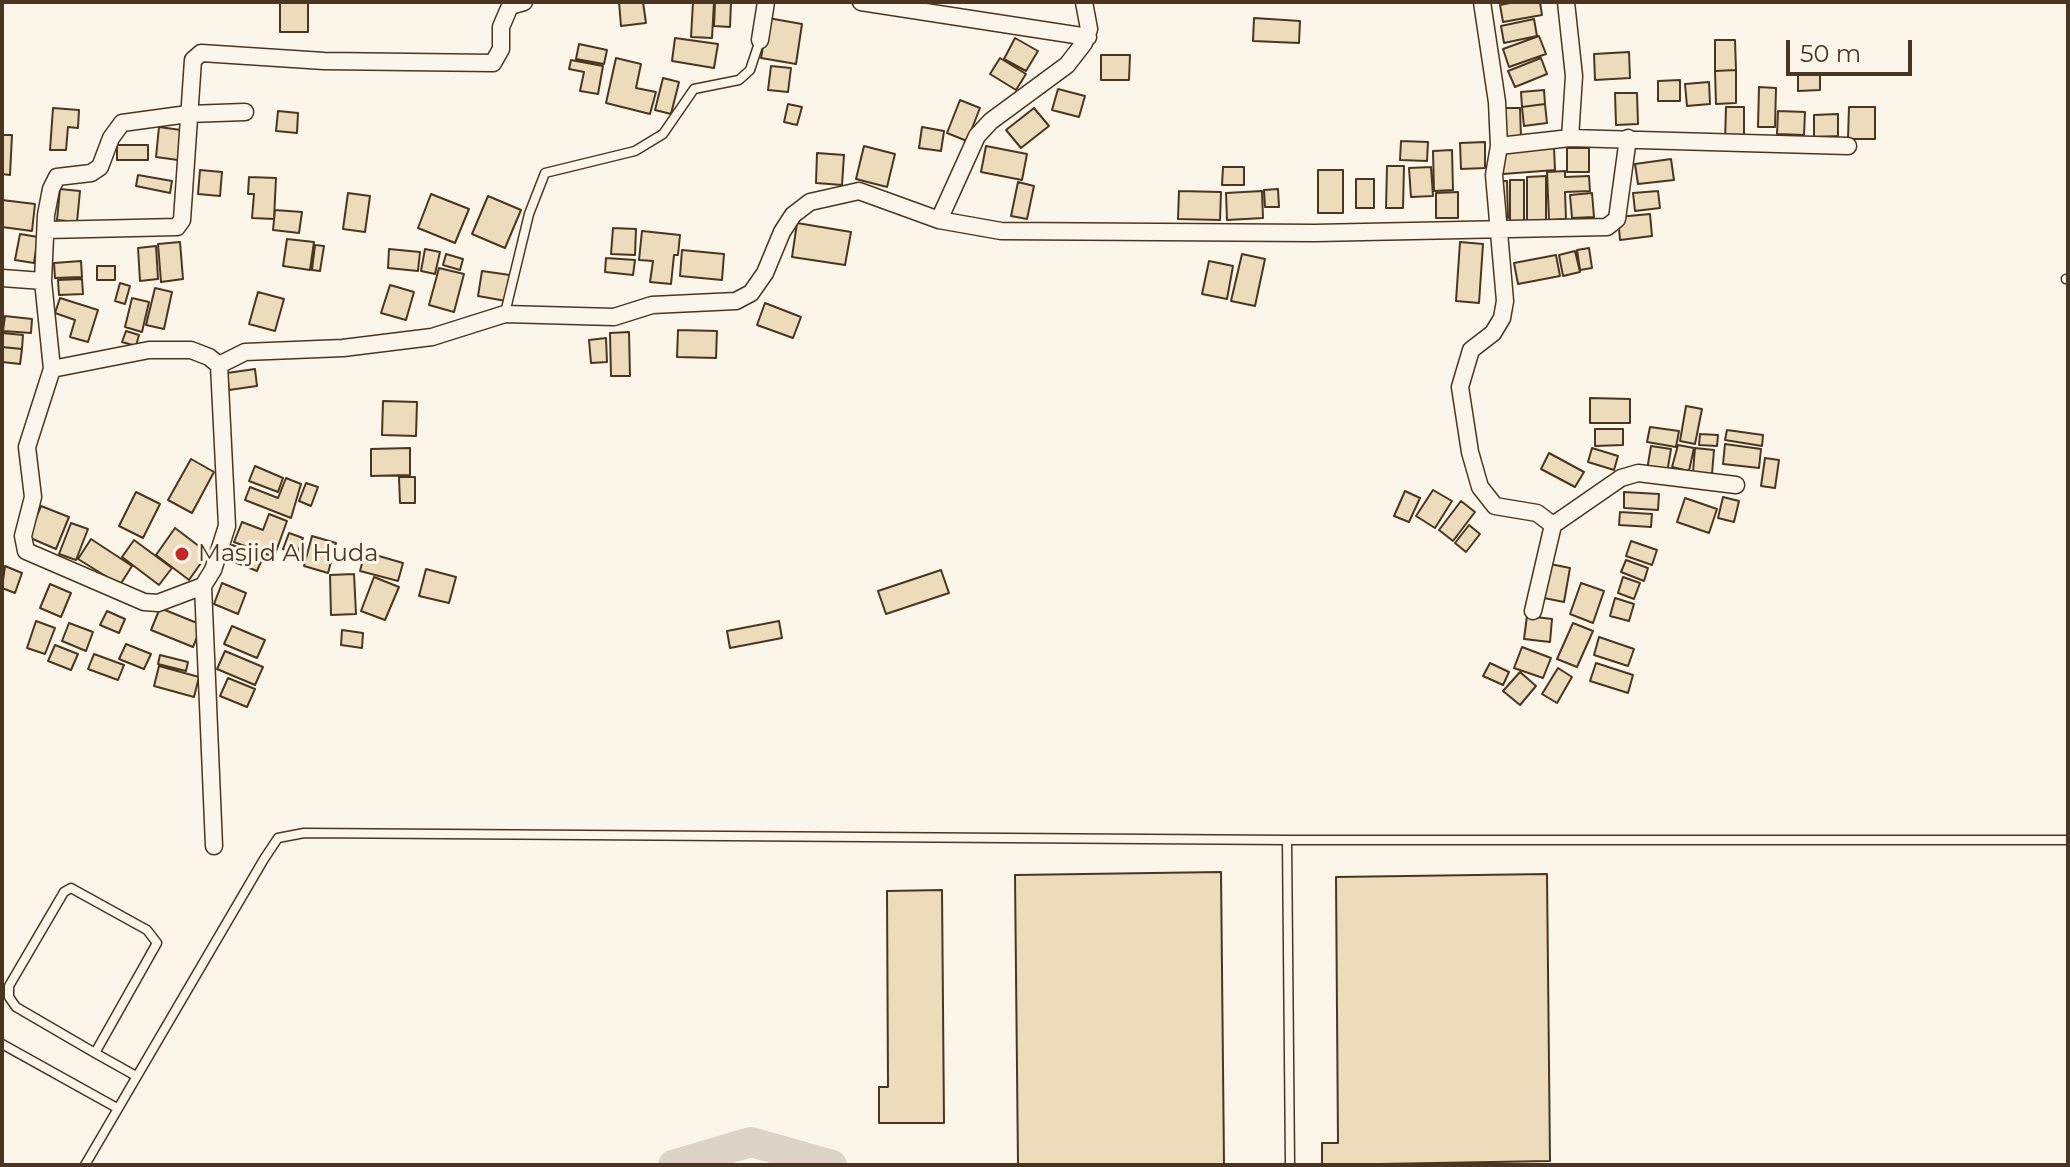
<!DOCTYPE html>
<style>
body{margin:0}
#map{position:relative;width:2070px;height:1167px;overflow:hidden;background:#fbf6e9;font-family:Montserrat,sans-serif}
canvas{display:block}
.frame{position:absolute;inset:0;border:4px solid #4a3520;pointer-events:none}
.scale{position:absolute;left:1786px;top:40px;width:126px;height:36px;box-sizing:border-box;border:4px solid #4a3520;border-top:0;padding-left:10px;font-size:24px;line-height:28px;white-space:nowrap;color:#4a3520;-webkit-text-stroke:6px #fbf6e9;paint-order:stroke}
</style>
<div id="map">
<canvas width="2070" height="1167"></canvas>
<div class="frame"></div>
<div class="scale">50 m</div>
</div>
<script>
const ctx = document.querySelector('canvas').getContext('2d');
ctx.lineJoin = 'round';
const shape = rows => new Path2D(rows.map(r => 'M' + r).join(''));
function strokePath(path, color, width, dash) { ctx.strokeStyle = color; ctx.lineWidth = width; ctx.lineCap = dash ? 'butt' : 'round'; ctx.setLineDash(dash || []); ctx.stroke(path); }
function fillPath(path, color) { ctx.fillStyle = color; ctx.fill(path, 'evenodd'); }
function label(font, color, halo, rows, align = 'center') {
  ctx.font = font + ' Montserrat,sans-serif'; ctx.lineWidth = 6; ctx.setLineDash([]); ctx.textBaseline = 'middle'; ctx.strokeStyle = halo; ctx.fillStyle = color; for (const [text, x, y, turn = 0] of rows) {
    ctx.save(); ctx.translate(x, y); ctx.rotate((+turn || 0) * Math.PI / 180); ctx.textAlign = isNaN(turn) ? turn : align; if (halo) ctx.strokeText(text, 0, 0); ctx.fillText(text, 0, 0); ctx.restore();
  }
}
const river = shape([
 [673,1165,751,1142,832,1165]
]);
const building = shape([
 [280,2,308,2,308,32,280,32,280,2],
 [619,2,643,2,646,23,621,26,619,2],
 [693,2,714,2,712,38,691,37,693,2],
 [715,2,731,2,730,27,714,26,715,2],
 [1515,2,1540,2,1542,15,1503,22,1500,5,1515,2],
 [768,18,802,24,796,64,761,58,768,18],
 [1254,18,1300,21,1299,43,1253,41,1254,18],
 [1534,19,1537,36,1504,43,1501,26,1534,19],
 [1539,36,1546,54,1509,67,1503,49,1539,36],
 [675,38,718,44,714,68,672,61,675,38],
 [1015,38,1038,51,1026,71,1004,59,1015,38],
 [1715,40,1735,40,1736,70,1715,71,1715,40],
 [579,44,607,50,604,64,576,59,579,44],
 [1629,52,1630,78,1595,80,1594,54,1629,52],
 [1101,55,1130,55,1129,80,1101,80,1101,55],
 [616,58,641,64,636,88,656,92,650,114,606,103,616,58],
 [1000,58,1026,74,1016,90,990,74,1000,58],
 [1541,58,1547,74,1515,87,1508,71,1541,58],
 [571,60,603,66,598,94,580,91,584,72,569,69,571,60],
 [771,66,791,68,788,92,768,90,771,66],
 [1736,70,1736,103,1716,104,1715,71,1736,70],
 [1798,74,1820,74,1820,90,1798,91,1798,74],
 [663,78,679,82,671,114,655,110,663,78],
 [1680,80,1680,101,1658,101,1658,81,1680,80],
 [1709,82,1710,104,1687,106,1685,84,1709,82],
 [1759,87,1776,88,1775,127,1758,127,1759,87],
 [1058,89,1085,96,1079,117,1052,110,1058,89],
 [1544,90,1545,104,1522,107,1521,92,1544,90],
 [1615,93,1637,93,1638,124,1616,125,1615,93],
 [960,100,980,108,967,141,947,133,960,100],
 [788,104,802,107,797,125,784,122,788,104],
 [1545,104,1547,123,1524,126,1522,107,1545,104],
 [1726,107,1744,107,1744,142,1725,142,1726,107],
 [1849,107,1875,107,1875,139,1848,139,1849,107],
 [53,108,79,110,78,128,68,127,66,150,50,150,53,108],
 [1034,108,1049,126,1021,148,1006,130,1034,108],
 [1502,108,1520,108,1521,138,1503,139,1502,108],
 [278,111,298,113,297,133,276,131,278,111],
 [1778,111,1805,112,1804,135,1777,134,1778,111],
 [1838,114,1838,136,1814,137,1814,115,1838,114],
 [159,127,181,130,178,160,156,157,159,127],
 [922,127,944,131,941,151,919,148,922,127],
 [2,135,12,135,10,175,2,174,2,135],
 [1401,141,1428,142,1427,161,1400,160,1401,141],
 [1485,142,1485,168,1461,169,1460,143,1485,142],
 [117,145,148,145,148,160,117,160,117,145],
 [864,146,895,154,887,187,856,179,864,146],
 [986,146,1027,154,1022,180,981,172,986,146],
 [1554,147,1555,170,1503,174,1502,150,1554,147],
 [1567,148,1589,148,1589,172,1567,172,1567,148],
 [1452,150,1453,190,1434,191,1433,151,1452,150],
 [817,153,844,155,842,185,816,183,817,153],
 [1671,159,1674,180,1638,184,1635,164,1671,159],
 [1387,166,1404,166,1403,208,1386,208,1387,166],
 [1223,167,1244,167,1244,185,1222,185,1223,167],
 [1431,167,1433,196,1411,197,1409,168,1431,167],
 [200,170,222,172,220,196,198,194,200,170],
 [1318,170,1343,170,1343,213,1318,213,1318,170],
 [1565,171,1565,177,1589,176,1590,191,1565,192,1566,219,1549,220,1547,172,1565,171],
 [138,175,172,181,170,193,136,186,138,175],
 [1546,176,1546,222,1527,222,1527,177,1546,176],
 [249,177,276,178,274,219,252,218,254,194,248,194,249,177],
 [1356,179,1374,179,1374,208,1356,208,1356,179],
 [1510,180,1524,180,1524,222,1510,222,1510,180],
 [1498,181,1507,181,1508,218,1498,218,1498,181],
 [1018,182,1034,186,1027,219,1011,216,1018,182],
 [60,189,80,191,77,222,57,220,60,189],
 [1278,189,1279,207,1265,207,1264,190,1278,189],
 [1179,191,1221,192,1220,220,1178,219,1179,191],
 [1262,191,1263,218,1227,220,1226,193,1262,191],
 [1658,191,1660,208,1635,211,1633,193,1658,191],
 [1458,192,1458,218,1436,218,1436,193,1458,192],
 [348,193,370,196,365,232,343,229,348,193],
 [1592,193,1594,217,1572,218,1570,195,1592,193],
 [431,194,469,209,455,243,418,228,431,194],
 [488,196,521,210,505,248,472,234,488,196],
 [2,200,35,204,32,231,2,227,2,200],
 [275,210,302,212,299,233,273,230,275,210],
 [1650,214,1652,236,1620,240,1618,217,1650,214],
 [797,223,851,232,845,265,792,257,797,223],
 [613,228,636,229,635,255,611,254,613,228],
 [642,231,680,235,678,255,674,255,671,284,650,282,653,261,639,260,642,231],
 [20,234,38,237,34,263,15,260,20,234],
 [287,239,314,242,310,270,283,266,287,239],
 [180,242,183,279,161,282,158,244,180,242],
 [1460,242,1483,244,1479,303,1456,301,1460,242],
 [315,245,324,246,320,271,312,270,315,245],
 [156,246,158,279,140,281,138,248,156,246],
 [1589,248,1592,268,1580,270,1577,250,1589,248],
 [389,249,420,252,418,271,388,268,389,249],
 [425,249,440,252,435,274,421,271,425,249],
 [682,250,724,254,722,280,680,276,682,250],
 [1575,251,1580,272,1563,276,1559,255,1575,251],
 [446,254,463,259,460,270,443,265,446,254],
 [1242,254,1265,259,1255,306,1231,301,1242,254],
 [1556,255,1560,276,1518,284,1514,263,1556,255],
 [606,258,635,260,633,275,605,272,606,258],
 [81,261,82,277,55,278,54,263,81,261],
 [1209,261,1233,266,1227,299,1202,294,1209,261],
 [97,266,115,266,115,280,97,280,97,266],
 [439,268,464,274,454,312,429,305,439,268],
 [482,271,510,275,506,301,478,296,482,271],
 [82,279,83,294,59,295,58,280,82,279],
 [120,283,130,286,125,304,115,301,120,283],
 [390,285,414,292,406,320,381,313,390,285],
 [155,288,172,292,164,329,146,325,155,288],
 [258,292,284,299,275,331,249,324,258,292],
 [60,298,98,310,88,342,70,337,75,320,55,313,60,298],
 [132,298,149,302,142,332,125,327,132,298],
 [765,303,801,317,793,338,757,325,765,303],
 [5,316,32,319,31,333,3,331,5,316],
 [678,330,717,331,716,358,677,357,678,330],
 [126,331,139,335,136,346,122,342,126,331],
 [629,332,630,376,611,376,610,333,629,332],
 [2,333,23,335,22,349,2,347,2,333],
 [606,338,607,362,591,363,589,340,606,338],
 [2,347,22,349,20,364,2,362,2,347],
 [255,369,257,386,229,390,227,373,255,369],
 [1590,398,1630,399,1630,423,1590,423,1590,398],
 [383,401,417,402,416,436,382,435,383,401],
 [1686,406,1702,409,1695,444,1680,441,1686,406],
 [1650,427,1679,431,1676,447,1647,442,1650,427],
 [1595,429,1623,429,1623,445,1595,446,1595,429],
 [1727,430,1763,435,1762,446,1725,440,1727,430],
 [1700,434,1718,435,1717,446,1699,445,1700,434],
 [1725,444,1761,449,1759,468,1723,464,1725,444],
 [1678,445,1694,448,1689,471,1672,467,1678,445],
 [1651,446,1671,449,1667,473,1647,470,1651,446],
 [410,448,410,475,371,476,371,449,410,448],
 [1592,448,1618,456,1614,470,1588,462,1592,448],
 [1695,448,1714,450,1712,474,1693,472,1695,448],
 [1549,453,1584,472,1575,487,1541,469,1549,453],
 [1765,458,1779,460,1775,488,1761,486,1765,458],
 [191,459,214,472,192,513,168,500,191,459],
 [255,466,283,478,278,492,249,481,255,466],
 [399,477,415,477,415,503,400,503,399,477],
 [286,478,301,484,291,518,245,500,250,487,278,498,286,478],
 [306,483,318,487,311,506,299,501,306,483],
 [1433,490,1452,501,1435,528,1416,516,1433,490],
 [1405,491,1420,498,1409,522,1394,516,1405,491],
 [136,492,160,504,143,538,119,526,136,492],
 [1624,492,1659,494,1658,510,1624,508,1624,492],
 [1723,497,1739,501,1734,522,1718,518,1723,497],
 [1685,498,1717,509,1709,533,1677,522,1685,498],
 [1461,501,1475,512,1453,541,1439,530,1461,501],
 [41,506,69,517,56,549,28,537,41,506],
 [1620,512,1652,514,1651,527,1619,525,1620,512],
 [269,514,287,521,274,557,234,542,242,522,263,530,269,514],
 [71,523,88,529,76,560,59,554,71,523],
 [1469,525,1480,534,1466,552,1455,543,1469,525],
 [175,528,208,553,189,580,156,555,175,528],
 [289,533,303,538,297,554,283,549,289,533],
 [312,536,336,543,328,573,304,566,312,536],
 [91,539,132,566,120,585,78,559,91,539],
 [134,540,172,568,159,585,122,557,134,540],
 [1631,541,1657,550,1652,565,1626,556,1631,541],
 [232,545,263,557,257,571,227,559,232,545],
 [365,552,403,563,398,581,360,571,365,552],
 [1626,560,1648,568,1644,581,1621,572,1626,560],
 [1550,564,1570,568,1564,602,1544,598,1550,564],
 [5,566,22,573,15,593,2,588,5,566],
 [426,569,456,577,449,603,419,596,426,569],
 [941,570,949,593,886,614,878,591,941,570],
 [354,574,356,614,331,615,330,575,354,574],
 [374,577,399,587,385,620,361,611,374,577],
 [1623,577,1640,583,1634,599,1618,593,1623,577],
 [222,583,246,593,238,614,214,604,222,583],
 [1581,583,1604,591,1593,623,1570,614,1581,583],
 [50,584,71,593,61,617,40,608,50,584],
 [1615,598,1634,604,1629,621,1610,616,1615,598],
 [160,608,202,625,193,647,151,630,160,608],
 [107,611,125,619,119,633,100,625,107,611],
 [1527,616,1552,619,1550,642,1524,639,1527,616],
 [36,621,55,628,45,654,27,648,36,621],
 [779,621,782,638,730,648,727,631,779,621],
 [69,623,93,632,86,651,62,641,69,623],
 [1573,623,1593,631,1577,667,1557,659,1573,623],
 [232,626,265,640,257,658,224,644,232,626],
 [342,630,363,633,362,648,341,645,342,630],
 [1599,637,1634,649,1628,666,1594,655,1599,637],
 [126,644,151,654,144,669,119,659,126,644],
 [55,645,78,654,71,670,48,661,55,645],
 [1522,647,1551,658,1543,678,1514,668,1522,647],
 [225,651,263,667,255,685,217,669,225,651],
 [94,654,124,665,118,680,88,669,94,654],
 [160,655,188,662,186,671,158,664,160,655],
 [1490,663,1509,672,1503,685,1483,676,1490,663],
 [1596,663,1633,675,1628,693,1590,681,1596,663],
 [159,666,199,677,194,697,154,686,159,666],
 [1558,668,1572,677,1557,703,1542,694,1558,668],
 [1520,672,1536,686,1520,705,1503,691,1520,672],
 [228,678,255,689,247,707,220,696,228,678],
 [1221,872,1224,1165,1018,1165,1015,875,1221,872],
 [1547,874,1550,1161,1322,1165,1322,1143,1338,1143,1336,877,1547,874],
 [942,890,944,1123,879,1123,879,1087,888,1087,887,891,942,890]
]);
const lane = shape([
 [2066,279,2068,279],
 [505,313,529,214,545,173,635,151,663,134,694,89,739,80,750,70,760,40],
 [1287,840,1290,1165],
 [2,1044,117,1108],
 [95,1053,157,943,147,930,71,888,64,892,9,986,9,997,16,1007,95,1053,136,1076],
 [85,1165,264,859,278,838,304,833,1287,840,2068,840]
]);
const street = shape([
 [861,2,1088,37],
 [1482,2,1497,102,1499,146,1494,175,1505,301,1502,318,1493,333,1471,350,1460,387,1470,452,1480,487,1495,506,1537,513,1553,525,1533,611],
 [1566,2,1574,76,1570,138,1848,146],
 [760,40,766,2],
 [1499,146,1570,138],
 [939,220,977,136,991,121,1067,65,1084,43,1089,29,1084,2],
 [46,230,177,227,182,220,193,60,201,53,324,61,493,63,501,49,501,27,510,6,524,2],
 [2,278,43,281,52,369,149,350,191,350,209,357,219,365,245,352,343,348,432,337,505,314,614,317,652,305,736,301,751,293,765,273,782,232,793,215,810,202,859,191,939,220,1001,231,1315,233,1607,227,1617,219,1628,138],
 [43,281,46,215,51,189,57,177,91,173,100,167,111,138,122,123,188,114,245,112],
 [52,369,27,447,33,497,23,536,26,551,144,602,158,603,203,586,213,570,227,526,219,365],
 [1553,525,1621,478,1638,473,1736,485],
 [203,586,214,846]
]);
const markers = [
 [182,554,8,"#c62828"]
];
const poiNames = [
 ["Masjid Al Huda",198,554]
];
strokePath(river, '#dcd4c6', 30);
fillPath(building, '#ecdcbc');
strokePath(building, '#4a3520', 2);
strokePath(lane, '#4a3520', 11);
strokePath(street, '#4a3520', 19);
strokePath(lane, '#fbf6e9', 8);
strokePath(street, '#fbf6e9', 16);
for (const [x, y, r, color] of markers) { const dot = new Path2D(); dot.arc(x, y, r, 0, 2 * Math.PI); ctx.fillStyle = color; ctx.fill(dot); strokePath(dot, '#fbf6e9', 3); }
label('24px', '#4a3520', '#fbf6e9', poiNames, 'left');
</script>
